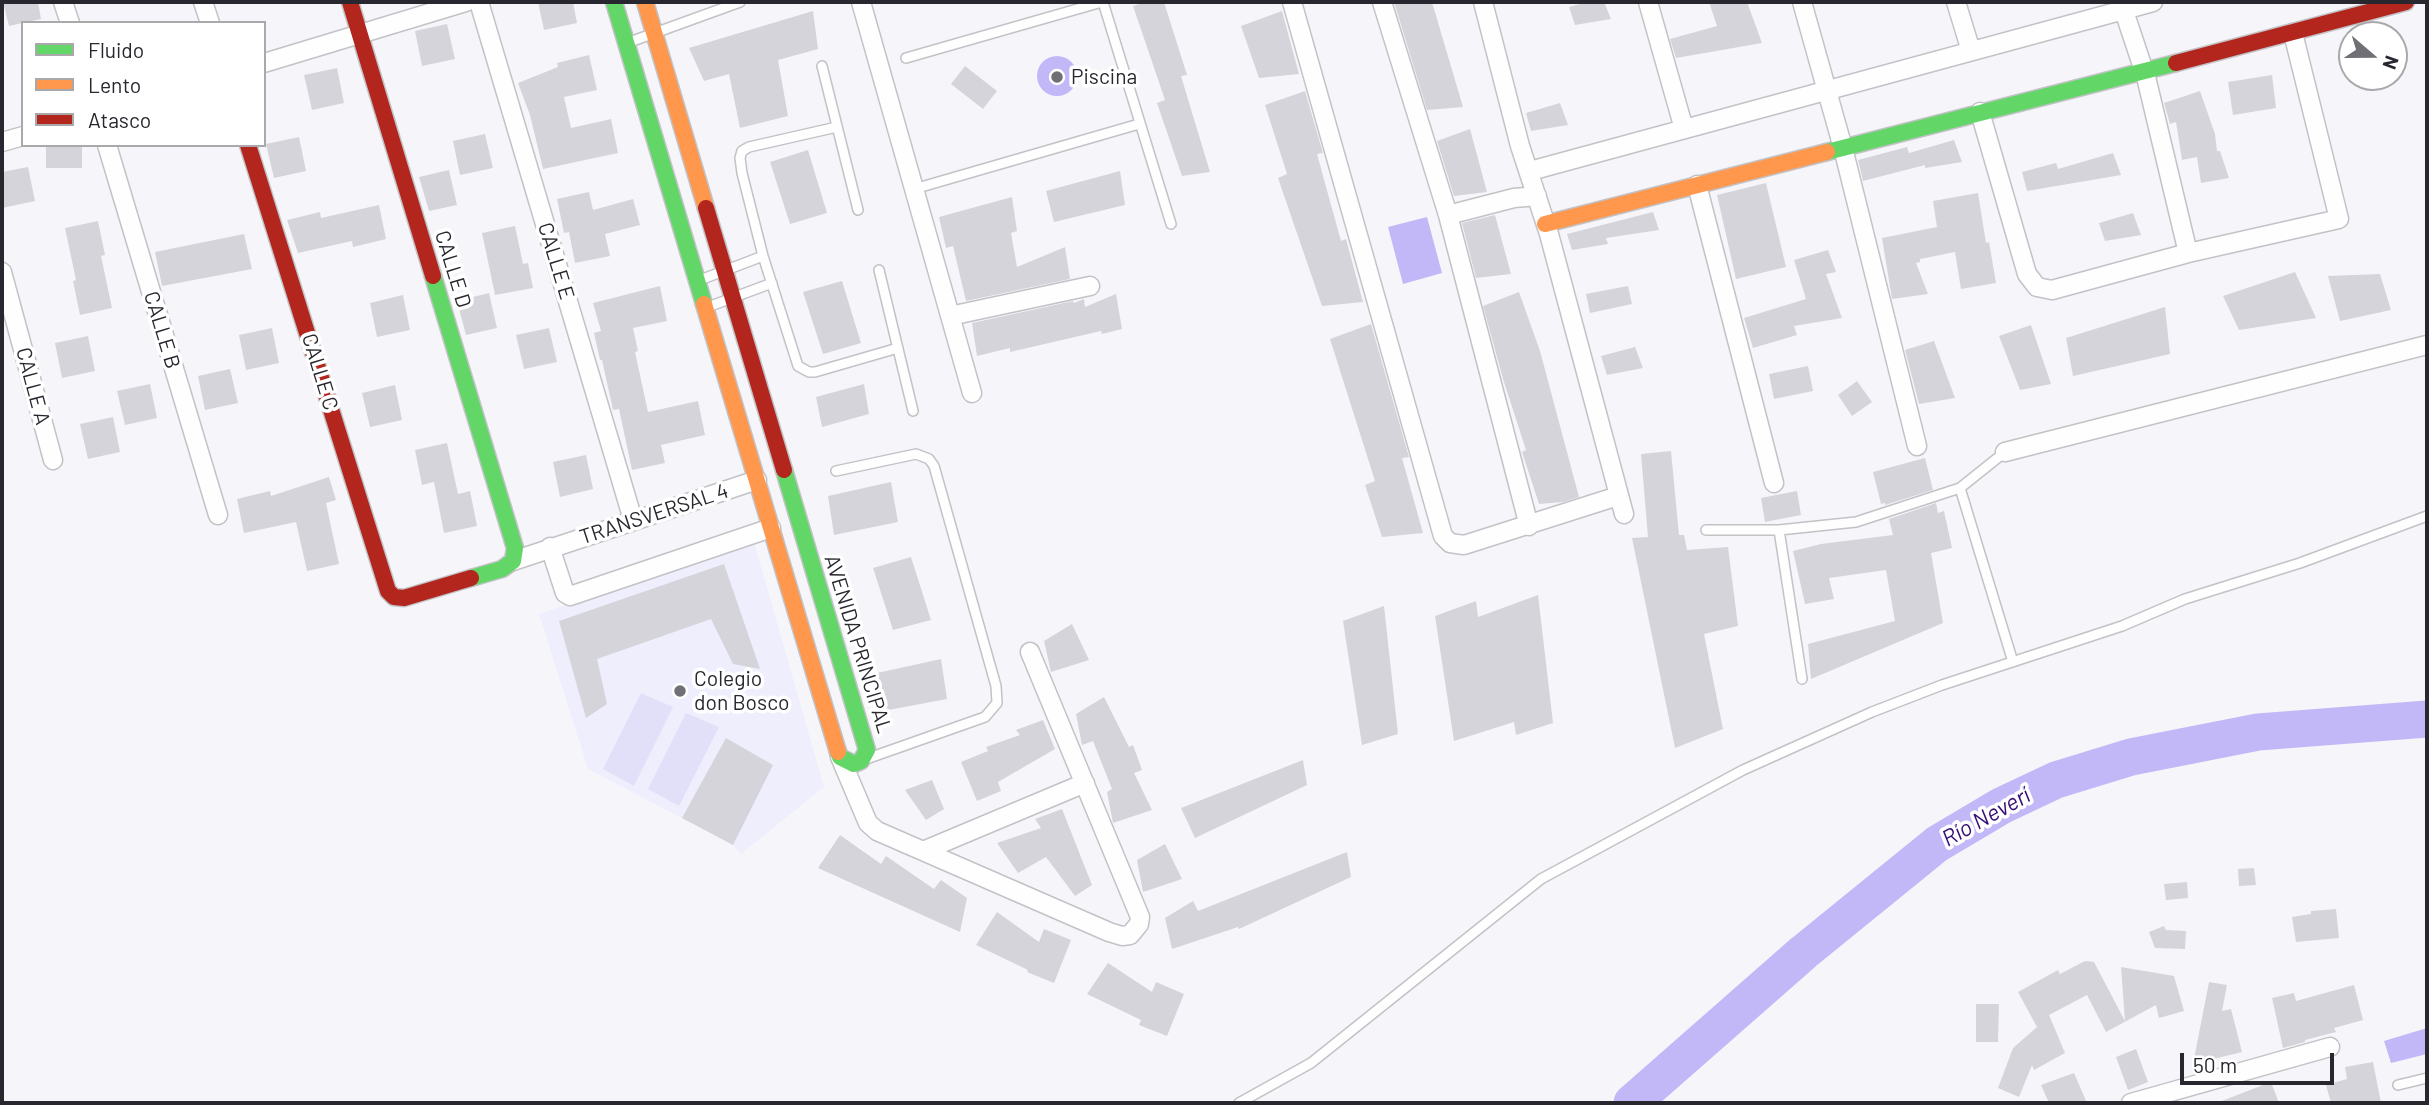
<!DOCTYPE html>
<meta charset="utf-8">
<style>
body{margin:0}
#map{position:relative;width:2429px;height:1105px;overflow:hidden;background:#f6f6fa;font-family:Barlow,sans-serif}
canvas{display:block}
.frame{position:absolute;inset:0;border:4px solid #28272f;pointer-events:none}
.legend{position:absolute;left:21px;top:21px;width:245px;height:126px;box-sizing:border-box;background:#fff;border:2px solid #a9a9ac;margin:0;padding:9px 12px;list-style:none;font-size:21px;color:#28272f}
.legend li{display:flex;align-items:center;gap:14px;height:35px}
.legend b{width:35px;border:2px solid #a9a9ac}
.north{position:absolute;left:2338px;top:21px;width:70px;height:70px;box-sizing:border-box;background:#fff;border:2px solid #a9a9ac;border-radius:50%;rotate:110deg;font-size:19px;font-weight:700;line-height:28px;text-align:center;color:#28272f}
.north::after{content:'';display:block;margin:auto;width:24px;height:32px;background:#706f76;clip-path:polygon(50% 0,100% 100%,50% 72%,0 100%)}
.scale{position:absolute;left:2180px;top:1053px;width:154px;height:32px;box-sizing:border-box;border:4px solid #28272f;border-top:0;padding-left:9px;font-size:21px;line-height:24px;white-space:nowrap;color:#28272f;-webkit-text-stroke:5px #fff;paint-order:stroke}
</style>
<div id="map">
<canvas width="2429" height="1105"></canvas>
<div class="frame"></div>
<ul class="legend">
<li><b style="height:9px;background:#63d668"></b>Fluido</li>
<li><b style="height:9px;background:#ff974d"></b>Lento</li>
<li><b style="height:9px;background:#b3261e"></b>Atasco</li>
</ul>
<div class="north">N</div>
<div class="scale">50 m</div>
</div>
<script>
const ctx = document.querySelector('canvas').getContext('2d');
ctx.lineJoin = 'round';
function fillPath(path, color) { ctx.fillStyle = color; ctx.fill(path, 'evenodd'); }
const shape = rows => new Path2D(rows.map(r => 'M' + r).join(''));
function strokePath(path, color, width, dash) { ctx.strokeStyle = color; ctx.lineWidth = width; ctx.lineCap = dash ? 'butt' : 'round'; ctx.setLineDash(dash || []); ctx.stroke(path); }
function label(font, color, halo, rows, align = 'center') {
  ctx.font = font + ' Barlow,sans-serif'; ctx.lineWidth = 7; ctx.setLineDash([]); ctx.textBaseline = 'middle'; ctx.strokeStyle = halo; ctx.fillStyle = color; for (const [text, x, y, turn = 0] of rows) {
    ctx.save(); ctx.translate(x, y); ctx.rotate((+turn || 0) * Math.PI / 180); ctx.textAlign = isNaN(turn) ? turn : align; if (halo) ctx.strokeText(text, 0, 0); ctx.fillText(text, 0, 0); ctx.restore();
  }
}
const built = shape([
 [754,542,824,787,741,854,733,845,588,769,539,614]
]);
const green = shape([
 [641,693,673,707,634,786,603,769],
 [686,713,719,727,679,806,648,789]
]);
const water = shape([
 '1037 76a20 20 0 1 1 40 0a20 20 0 1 1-40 0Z',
 [1427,217,1442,273,1403,284,1388,227],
 [2427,1028,2427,1054,2391,1063,2384,1041]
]);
const river = shape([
 [1632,1103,1804,952,1937,844,2001,806,2056,780,2131,757,2258,732,2427,719]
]);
const building = shape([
 [3,2,38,2,41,19,9,26],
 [538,2,573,2,577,23,544,30],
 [1146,2,1164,2,1187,75,1181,76,1210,172,1182,176,1157,103,1165,100,1133,6],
 [1394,2,1432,2,1463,107,1427,110],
 [1587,2,1604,2,1611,19,1575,25,1569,7],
 [1709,2,1747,2,1762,43,1676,58,1670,39,1717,26],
 [813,11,818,49,778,60,788,116,740,128,729,74,704,81,689,48],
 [1282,11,1299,74,1259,78,1241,26],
 [447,24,455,59,422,66,415,31],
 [589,55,597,90,564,97,571,128,611,119,618,153,543,169,530,115,518,83,558,67,557,63],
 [965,66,997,91,983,109,951,84],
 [337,68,344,103,312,110,304,75],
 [2272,75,2276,108,2233,115,2228,82],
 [1305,91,1323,153,1317,154,1341,241,1346,239,1363,302,1322,306,1278,178,1287,174,1265,105],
 [2200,91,2215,134,2217,151,2220,151,2229,178,2201,183,2197,157,2182,160,2176,122,2170,124,2164,103],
 [1560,103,1568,125,1531,131,1526,113],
 [1470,129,1487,192,1454,196,1437,141],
 [485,134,493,168,460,175,453,141],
 [299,137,306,171,274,178,266,144],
 [1954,140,1962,162,1925,168,1925,165,1863,181,1858,160,1907,147,1909,153],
 [46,145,82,145,82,168,46,168],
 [808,150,827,213,790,224,770,162],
 [2113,153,2121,175,2027,191,2022,172,2056,163,2058,169],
 [28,167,35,201,2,208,2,172],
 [449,170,457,205,429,211,419,177],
 [1120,171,1125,205,1054,222,1046,191],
 [1766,183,1786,267,1736,279,1717,195],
 [589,192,593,210,633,199,640,225,605,234,610,256,575,263,569,232,564,233,557,199],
 [1978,193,1986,243,1989,242,1996,283,1961,289,1955,252,1920,259,1920,262,1916,263,1928,294,1892,299,1882,238,1937,227,1933,201],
 [1012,197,1017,231,1011,233,1017,267,1065,247,1070,279,966,301,953,246,946,248,939,217],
 [379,205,386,239,353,247,352,241,298,253,287,220,320,212,321,218],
 [1653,212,1659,230,1606,238,1608,244,1572,250,1567,234],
 [2133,213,2141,235,2105,241,2099,223],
 [1495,215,1511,274,1476,278,1462,223],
 [98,221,105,255,101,256,112,308,80,315,73,281,76,280,65,228],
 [515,226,523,264,528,263,533,288,495,295,482,233],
 [244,234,252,269,162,286,155,252],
 [1828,250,1836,272,1826,274,1842,318,1794,326,1797,335,1753,348,1744,318,1806,299,1794,260],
 [2295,272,2316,318,2239,330,2223,296],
 [2380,274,2391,310,2340,321,2328,276],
 [842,281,861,343,823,354,803,292],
 [660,286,667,321,633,328,638,351,635,352,648,412,698,401,705,435,661,445,665,463,632,470,619,409,613,410,602,360,600,360,594,333,601,331,593,303],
 [1628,286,1632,304,1590,313,1586,294],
 [1519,292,1540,351,1579,497,1563,502,1539,504,1522,452,1526,450,1503,379,1483,306],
 [489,293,497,328,466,335,457,301],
 [1116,294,1122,329,1102,334,1101,331,1010,352,1010,348,977,356,972,323,1073,301,1074,303,1084,299,1085,307],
 [403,295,410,330,377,337,370,303],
 [2165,307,2170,354,2073,376,2066,338],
 [1371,324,1409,457,1402,458,1423,533,1382,537,1365,485,1375,481,1330,339],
 [2031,325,2051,384,2020,390,1999,336],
 [272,328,279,363,246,370,239,335],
 [549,328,557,362,524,369,516,335],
 [88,336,95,371,62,378,55,343],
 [1934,341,1955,398,1919,404,1905,350],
 [1635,347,1643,368,1607,375,1601,356],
 [1808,366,1813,391,1774,399,1769,374],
 [230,369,238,403,205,410,198,376],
 [1857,381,1872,402,1852,416,1838,395],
 [150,384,157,418,125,425,117,391],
 [864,384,869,414,822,427,816,397],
 [395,385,402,420,370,427,362,393],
 [113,417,120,452,88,459,80,424],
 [447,443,458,494,470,491,477,526,444,533,434,482,422,485,415,450],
 [1671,451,1679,535,1684,535,1687,550,1728,547,1738,626,1704,634,1723,729,1675,748,1632,538,1648,537,1641,454],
 [586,455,593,489,560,497,553,462],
 [1925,458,1933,490,1885,505,1885,503,1881,504,1873,472],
 [329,477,336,500,326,503,339,564,307,571,296,522,244,533,237,499,270,491,271,496],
 [891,482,898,522,834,535,828,496],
 [1797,491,1801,515,1765,522,1761,498],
 [1936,503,1938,513,1944,511,1952,548,1931,553,1943,623,1811,679,1808,644,1895,621,1886,570,1829,578,1834,599,1805,604,1793,551,1821,544,1893,535,1889,519],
 [911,557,931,620,893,630,873,568],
 [724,564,760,669,733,664,711,619,597,659,607,704,586,718,559,621],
 [1538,595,1553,723,1516,735,1514,722,1454,741,1435,616,1476,601,1478,617],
 [1384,606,1398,734,1362,745,1343,621],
 [1072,624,1089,660,1051,672,1044,641],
 [941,659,947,699,883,711,877,673],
 [1104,697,1129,747,1133,745,1142,770,1134,773,1152,810,1113,823,1107,792,1112,789,1093,741,1082,745,1076,714],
 [1043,720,1055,749,998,782,1001,791,977,801,961,762,988,751,986,747,1020,735,1016,730],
 [726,738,773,765,733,845,682,818],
 [1303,760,1307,785,1195,838,1181,808],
 [932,780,944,809,926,820,905,790],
 [1062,809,1092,885,1075,896,1046,857,1018,873,997,843,1041,828,1035,819],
 [840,835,881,864,886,856,934,889,941,880,967,898,960,932,818,868],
 [1165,844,1182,879,1143,892,1137,860],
 [1347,852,1351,877,1239,929,1238,927,1172,949,1165,918,1193,901,1198,911],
 [2254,868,2256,885,2239,886,2238,869],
 [2187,882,2188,898,2166,900,2164,884],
 [2336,909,2339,938,2296,942,2292,917,2311,914,2311,911],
 [997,912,1039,942,1044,929,1071,940,1054,983,1027,972,1028,970,976,945],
 [2164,926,2166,930,2186,931,2185,949,2155,948,2149,932],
 [2085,961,2094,962,2125,1021,2121,967,2174,976,2184,1011,2159,1018,2156,1005,2106,1032,2087,995,2049,1015,2065,1053,2034,1070,2032,1065,2019,1097,1998,1088,2013,1048,2037,1027,2018,992,2058,970,2060,974],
 [1108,963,1152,992,1156,982,1184,994,1167,1036,1139,1025,1141,1020,1087,994],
 [2209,982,2227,985,2222,1011,2231,1009,2242,1052,2193,1064],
 [2354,985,2363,1020,2334,1028,2336,1032,2305,1040,2305,1042,2283,1048,2272,998,2294,993,2296,1001],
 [1976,1004,1999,1004,1998,1042,1976,1042],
 [2136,1049,2148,1082,2128,1090,2116,1057],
 [2373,1062,2381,1103,2331,1103,2326,1085,2347,1079,2345,1067],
 [2074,1073,2087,1103,2049,1103,2041,1085],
 [2271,1082,2279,1103,2219,1103,2219,1102]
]);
const lane = shape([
 [1103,2,1171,224],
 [627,43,740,2],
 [906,58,1102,2],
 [822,66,858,210],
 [837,127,749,147,742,151,740,158,742,173,763,256,798,366,809,372,815,372,898,348],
 [914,189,1139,124],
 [879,270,913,411],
 [700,280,763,256],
 [708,307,772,283],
 [836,471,916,454,929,459,934,466,996,686,997,703,985,717,869,758],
 [1960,488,2013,662],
 [1706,530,1779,530,1856,522,1960,488,2005,452],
 [1779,530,1802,679],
 [2398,1085,2427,1078],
 [1239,1103,1311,1063,1541,879,1743,770,1872,712,1942,685,2122,626,2185,599,2300,563,2427,516]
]);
const street = shape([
 [63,2,70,23],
 [203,2,210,23],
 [479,2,633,520],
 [861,2,972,393],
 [1292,2,1443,536,1450,543,1464,545,1618,496],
 [1382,2,1448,215,1529,526],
 [1483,2,1520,146,1549,234,1624,514],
 [1648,2,1684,129],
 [1802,2,1843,148,1917,446],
 [1956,2,1971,51],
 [2121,2,2146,77,2188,253],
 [264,63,466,2],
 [1980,112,2027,274,2037,287,2052,290,2188,253,2339,219,2293,33],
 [2,142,23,136],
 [107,145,218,515],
 [1530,171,2153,2],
 [1697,185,1774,483],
 [1448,215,1514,198,1537,196],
 [2,272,53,460],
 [950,316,1090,286],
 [2005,452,2427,345],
 [550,547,565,593,570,596,771,528],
 [513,561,757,480],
 [840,757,868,823,877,831,1109,932,1122,936,1130,935,1139,924,1140,917,1030,652],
 [923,851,1085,783],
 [2131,1103,2330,1047]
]);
const fast = shape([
 [614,2,704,304],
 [1827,152,2176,63],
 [433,276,515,548,513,561,502,569,471,578],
 [784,470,867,750,861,761,854,764,840,757,838,752]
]);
const slow = shape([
 [645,2,706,208],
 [1545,224,1827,152],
 [704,304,838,752]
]);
const jam = shape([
 [350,2,433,276],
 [2176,63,2406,2],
 [248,145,388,591,394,597,404,598,471,578],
 [706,208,784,470]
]);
const markers = [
 [1057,77,7,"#706f76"],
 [680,691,7,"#706f76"]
];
const poiNames = [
 ["Piscina",1071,77],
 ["Colegio",694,679],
 ["don Bosco",694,703]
];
const streetNames = [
 ["CALLE E",556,261,73],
 ["CALLE D",453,269,73],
 ["CALLE B",162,330,73],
 ["CALLE C",320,372,73],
 ["CALLE A",33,386,75],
 ["TRANSVERSAL 4",654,514,-18],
 ["AVENIDA PRINCIPAL",858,644,73]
];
const waterNames = [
 ["Río Neverí",1986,817,-29]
];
fillPath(built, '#efeefc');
fillPath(green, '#e2e0f8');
fillPath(water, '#c2b8f8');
strokePath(river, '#c2b8f8', 37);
fillPath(building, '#d4d4da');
strokePath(lane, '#c2c2c7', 12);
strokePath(street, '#c2c2c7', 21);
strokePath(fast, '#c2c2c7', 19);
strokePath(slow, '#c2c2c7', 19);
strokePath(jam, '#c2c2c7', 19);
strokePath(lane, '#fefefe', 9);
strokePath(street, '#fefefe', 18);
strokePath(fast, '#63d668', 16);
strokePath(slow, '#ff974d', 16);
strokePath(jam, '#b3261e', 16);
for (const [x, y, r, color] of markers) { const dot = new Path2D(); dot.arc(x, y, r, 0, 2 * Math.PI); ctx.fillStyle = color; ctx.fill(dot); strokePath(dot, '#fff', 2.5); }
label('21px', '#28272f', '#fff', poiNames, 'left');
label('21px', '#28272f', '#fff', streetNames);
label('italic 23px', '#340e76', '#fff', waterNames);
</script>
